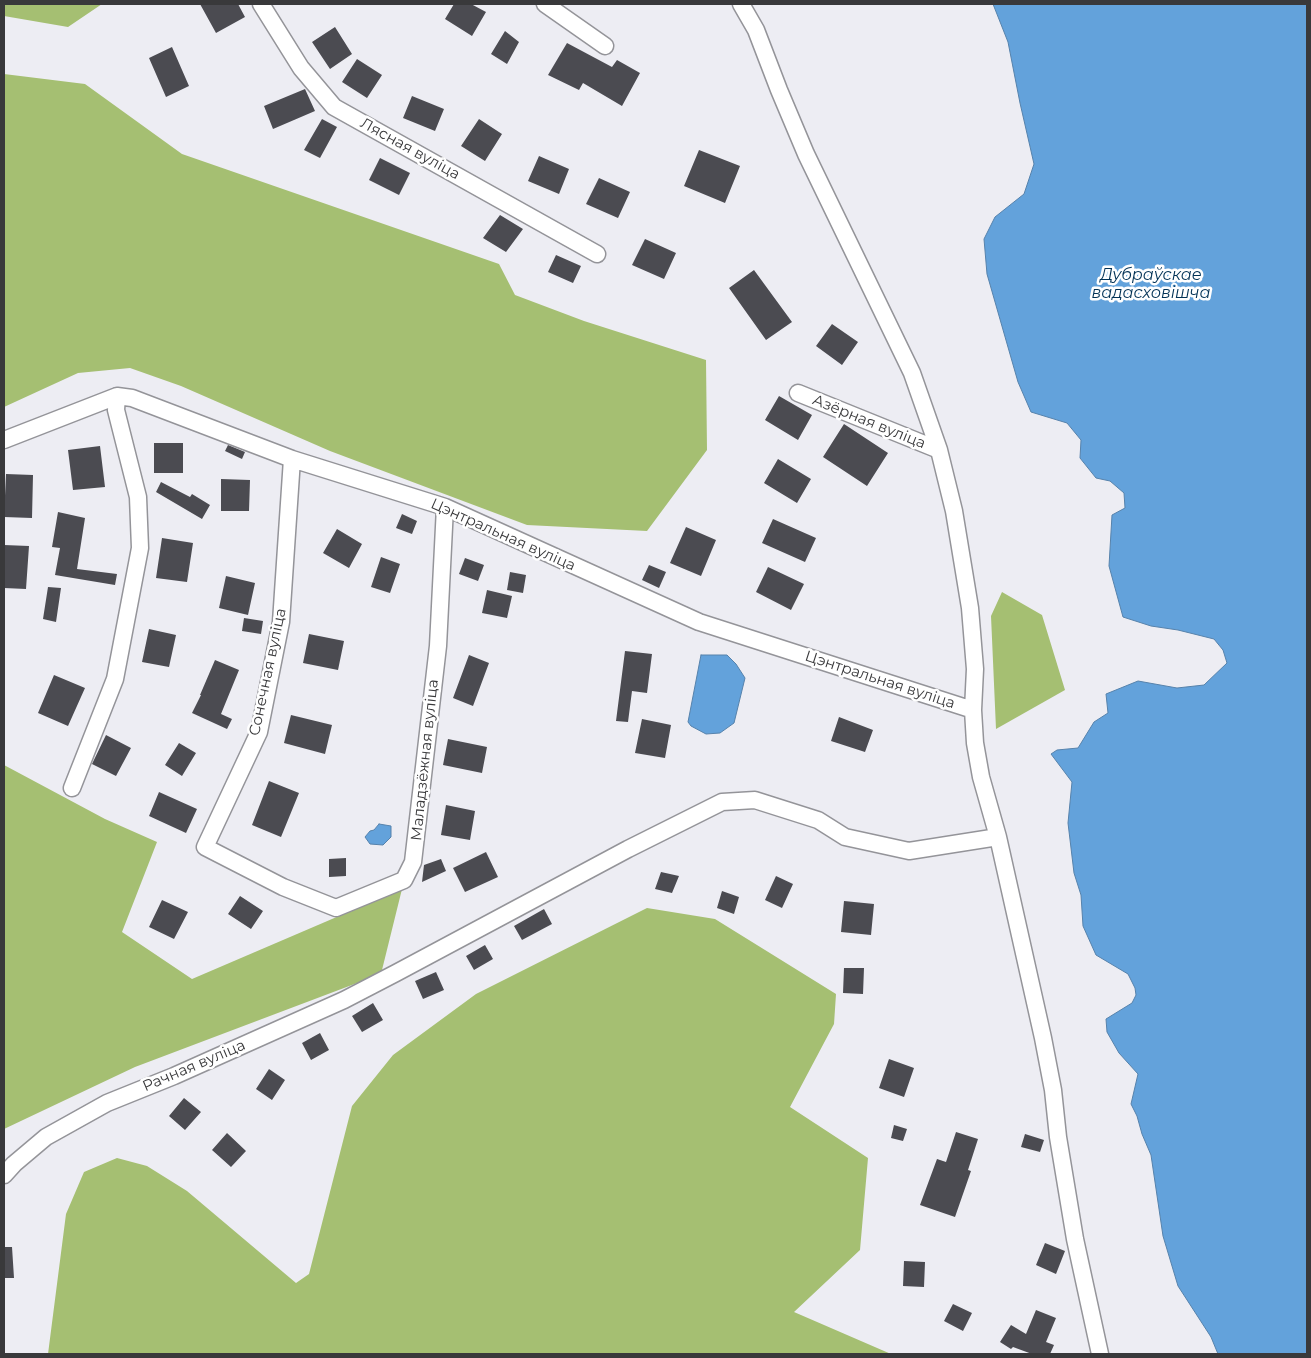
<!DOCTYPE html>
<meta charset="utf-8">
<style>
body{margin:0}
#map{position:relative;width:1311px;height:1358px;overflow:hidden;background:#ededf3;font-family:Montserrat,sans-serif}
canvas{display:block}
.frame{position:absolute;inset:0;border:5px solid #39393b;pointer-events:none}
</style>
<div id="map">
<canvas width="1311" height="1358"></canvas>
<div class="frame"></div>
</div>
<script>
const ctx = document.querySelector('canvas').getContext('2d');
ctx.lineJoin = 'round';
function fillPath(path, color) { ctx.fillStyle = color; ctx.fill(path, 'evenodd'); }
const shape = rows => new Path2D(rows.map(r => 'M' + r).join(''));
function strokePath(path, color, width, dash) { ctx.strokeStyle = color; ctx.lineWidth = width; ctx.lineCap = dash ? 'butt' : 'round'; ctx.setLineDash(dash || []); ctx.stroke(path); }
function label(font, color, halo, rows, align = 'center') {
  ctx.font = font + ' Montserrat,sans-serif'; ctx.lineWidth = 5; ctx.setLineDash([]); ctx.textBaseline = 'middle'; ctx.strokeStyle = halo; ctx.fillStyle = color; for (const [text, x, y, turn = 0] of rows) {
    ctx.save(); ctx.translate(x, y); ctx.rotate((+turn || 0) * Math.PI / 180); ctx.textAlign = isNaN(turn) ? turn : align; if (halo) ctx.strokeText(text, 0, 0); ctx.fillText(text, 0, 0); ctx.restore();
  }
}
const forest = shape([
 [4,4,102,4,68,27,4,16],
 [4,74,85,84,182,154,499,264,515,295,584,321,706,360,707,450,647,531,527,525,330,451,181,386,130,368,78,373,4,407],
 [1002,592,1042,615,1065,690,996,729,991,616],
 [4,765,105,819,157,842,122,932,192,979,402,889,381,974,135,1067,4,1129],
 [647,908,715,919,836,994,834,1024,790,1107,868,1158,860,1250,794,1312,891,1354,48,1354,66,1214,84,1172,117,1158,147,1166,187,1191,296,1283,309,1274,352,1106,393,1055,476,994]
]);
const water = shape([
 [993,4,1307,4,1307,1354,1218,1354,1211,1337,1178,1286,1163,1236,1151,1155,1142,1134,1137,1116,1131,1104,1138,1074,1119,1053,1107,1032,1106,1019,1132,1003,1136,995,1135,988,1128,974,1096,955,1083,926,1081,895,1074,873,1068,823,1072,782,1051,754,1057,750,1078,748,1094,722,1108,713,1106,694,1138,681,1177,688,1204,685,1227,663,1223,650,1214,639,1178,630,1151,626,1123,617,1109,566,1112,515,1125,508,1124,493,1110,481,1096,478,1080,458,1081,440,1067,423,1031,412,1018,382,987,274,984,239,995,217,1024,194,1034,164,1020,103,1008,42,993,4],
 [701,655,727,655,736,664,745,678,734,723,720,733,706,734,691,726,688,722,701,655],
 [379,824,391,826,391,837,383,845,370,844,365,837,370,831,374,830,379,824]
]);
const building = shape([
 [200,4,238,4,245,17,216,33],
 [454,4,471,4,486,12,472,36,445,19],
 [335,27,352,54,330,69,312,42],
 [505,31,519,42,507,64,491,54],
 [567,43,612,67,617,60,640,73,622,106,583,83,579,90,548,75],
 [172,47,189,86,166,97,149,58],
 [357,59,382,75,367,98,342,82],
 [305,89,315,111,273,129,264,106],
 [412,96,444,109,435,131,403,118],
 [322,119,337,127,320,158,304,150],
 [479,119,502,134,485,161,461,146],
 [699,150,740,166,725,203,684,186],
 [539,156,569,169,559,194,528,181],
 [380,158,410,173,399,195,369,180],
 [599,178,630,192,618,218,586,204],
 [500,215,523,229,506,252,483,238],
 [645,239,676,253,664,279,632,265],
 [556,255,581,266,573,283,548,272],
 [754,270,792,322,766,340,729,288],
 [832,324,858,342,842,365,816,346],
 [779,396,812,415,798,440,765,420],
 [844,424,888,453,867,486,823,457],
 [154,443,183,443,183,473,154,473],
 [228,445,245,452,242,459,225,451],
 [100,446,105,487,73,490,68,450],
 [778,459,811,479,797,503,764,483],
 [6,474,33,475,32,518,4,517],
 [221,479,250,480,249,511,221,511],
 [161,482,190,497,192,494,210,505,202,519,156,492],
 [58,512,85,518,77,569,117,574,115,585,55,575,60,548,52,547],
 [402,514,417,521,412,534,396,528],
 [773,519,816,538,805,562,762,543],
 [686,527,716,540,701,576,670,563],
 [337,529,362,544,349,568,323,553],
 [162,538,193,543,187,582,156,578],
 [4,545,29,546,26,589,4,588],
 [381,557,400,564,390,593,371,587],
 [465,558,484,565,478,581,459,574],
 [649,565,666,572,659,588,642,580],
 [768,567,804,584,791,610,756,592],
 [510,572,526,575,523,593,507,590],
 [226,576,255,583,248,615,219,608],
 [48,587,61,588,56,622,43,619],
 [487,590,512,596,507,618,482,613],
 [244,618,263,621,261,634,242,631],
 [149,629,176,635,169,667,142,662],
 [309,634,344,641,338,670,303,663],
 [625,651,652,654,647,693,632,691,628,722,616,721],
 [469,655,489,663,473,706,453,698],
 [215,660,239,670,221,714,232,719,227,729,192,713,201,695,200,695],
 [54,675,85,688,68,726,38,713],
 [291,715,332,725,325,754,284,743],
 [839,717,873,730,865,752,831,741],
 [642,719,671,725,665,758,635,753],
 [106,735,131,748,116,776,92,764],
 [448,739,487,747,482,773,443,765],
 [179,743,196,753,182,776,165,765],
 [269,781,299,793,281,837,252,825],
 [159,792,197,809,186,833,149,816],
 [446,805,475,811,470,840,441,835],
 [486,852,498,877,465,892,453,868],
 [346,858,346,876,329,877,329,859],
 [441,859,446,871,422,882,424,865],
 [661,872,679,876,672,893,655,889],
 [776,876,793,884,782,908,765,900],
 [722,891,739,897,734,914,717,908],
 [240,896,263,911,251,929,228,914],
 [162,900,188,912,174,939,149,927],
 [844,901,874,904,871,935,841,932],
 [544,909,552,924,522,940,514,926],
 [485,945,493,959,474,970,466,956],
 [844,968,864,968,863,994,843,993],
 [436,972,444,990,423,999,415,981],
 [373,1003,383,1020,362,1032,352,1016],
 [320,1033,329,1050,311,1060,302,1043],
 [889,1059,914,1068,904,1097,879,1088],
 [269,1069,285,1080,272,1100,256,1089],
 [184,1098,201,1112,185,1130,169,1116],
 [894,1125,907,1129,903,1141,891,1138],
 [956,1132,978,1139,968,1170,971,1171,955,1217,920,1205,937,1159,946,1162],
 [227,1133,246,1151,231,1167,212,1150],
 [1025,1134,1044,1140,1040,1152,1021,1147],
 [1045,1243,1065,1251,1056,1274,1036,1265],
 [4,1247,12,1247,14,1278,4,1278],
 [904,1261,925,1262,924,1287,903,1286],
 [953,1304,972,1313,963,1331,944,1321],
 [1036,1310,1056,1318,1046,1342,1054,1345,1050,1354,1032,1354,1013,1347,1011,1349,1000,1342,1011,1325,1026,1334]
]);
const minor = shape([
 [261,4,301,68,334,107,597,254],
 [545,4,605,46],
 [741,4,756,30,779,90,806,154,912,373,939,450,954,511,970,608,975,669,973,710,975,743,981,777,998,837,1043,1038,1053,1090,1058,1137,1075,1239,1100,1354],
 [798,393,939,450],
 [4,440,117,396,132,398,292,459,445,507,699,622,973,710],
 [292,459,281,622,259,732,205,847,283,887,336,908,404,880,413,862,438,646,445,507],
 [72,788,115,679,140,548,138,497,116,410,117,396],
 [4,1175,14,1164,46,1137,107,1103,174,1076,344,1000,396,973,628,849,722,802,755,800,818,820,845,837,909,851,998,837]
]);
const streetNames = [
 ["Лясная вуліца",410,149,29],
 ["Азёрная вуліца",869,422,22],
 ["Цэнтральная вуліца",503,535,24],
 ["Сонечная вуліца",268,672,-78],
 ["Цэнтральная вуліца",880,680,18],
 ["Маладзёжная вуліца",425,760,-84],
 ["Рачная вуліца",194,1066,-23]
];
const waterNames = [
 ["Дубраўскае",1151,275],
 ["вадасховішча",1151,293]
];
fillPath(forest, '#a5bf72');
fillPath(water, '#63a2db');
strokePath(water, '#5682ab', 1);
fillPath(building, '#4b4b51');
strokePath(minor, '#949499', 19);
strokePath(minor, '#fff', 16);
label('15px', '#39393b', '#fff', streetNames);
label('italic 16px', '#003155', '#fff', waterNames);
</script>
